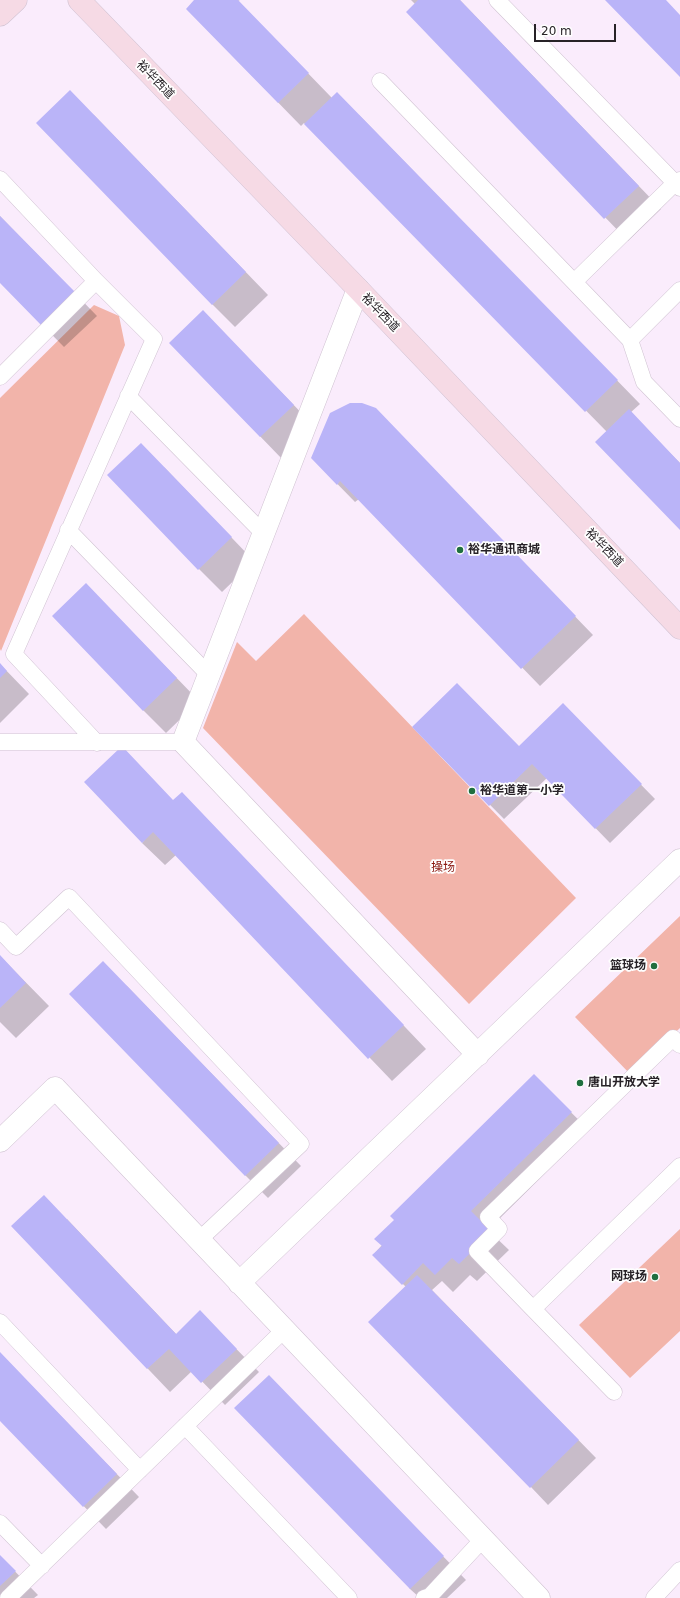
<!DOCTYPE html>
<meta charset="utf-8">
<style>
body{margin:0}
#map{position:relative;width:680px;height:1598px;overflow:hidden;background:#faecfc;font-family:"DejaVu Sans",sans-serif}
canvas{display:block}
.scale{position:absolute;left:534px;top:24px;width:82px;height:18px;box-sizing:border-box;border:2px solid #272227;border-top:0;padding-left:5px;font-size:12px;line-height:14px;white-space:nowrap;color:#272227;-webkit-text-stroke:3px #fefefe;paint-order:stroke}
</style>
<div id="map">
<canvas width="680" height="1598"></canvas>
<div class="scale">20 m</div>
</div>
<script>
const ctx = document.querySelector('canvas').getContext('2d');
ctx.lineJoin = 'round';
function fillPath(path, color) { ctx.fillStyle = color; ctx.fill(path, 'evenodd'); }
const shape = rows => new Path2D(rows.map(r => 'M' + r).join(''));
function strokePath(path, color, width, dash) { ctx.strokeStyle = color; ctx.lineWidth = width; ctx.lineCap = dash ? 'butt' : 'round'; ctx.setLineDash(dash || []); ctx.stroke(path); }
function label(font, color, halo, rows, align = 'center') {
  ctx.font = font + ' "DejaVu Sans","Noto Sans SC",sans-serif'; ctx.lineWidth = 3.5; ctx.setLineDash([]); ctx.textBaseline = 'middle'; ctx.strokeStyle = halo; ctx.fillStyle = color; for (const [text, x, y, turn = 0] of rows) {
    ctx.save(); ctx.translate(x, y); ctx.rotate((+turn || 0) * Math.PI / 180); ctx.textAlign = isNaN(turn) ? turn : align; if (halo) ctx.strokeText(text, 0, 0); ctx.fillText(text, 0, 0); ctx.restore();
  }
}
const green = shape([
 [94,305,119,316,125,345,1,651,0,649,0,398],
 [304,614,576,898,469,1004,203,728,237,642,256,661],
 [680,916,680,1028,631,1075,575,1017],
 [680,1229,680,1331,630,1378,579,1325]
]);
const shadow = shape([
 [196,0,240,0,238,1,332,98,360,116,640,404,630,413,680,463,680,529,607,432,304,123,301,126,187,9],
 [411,0,460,0,661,209,628,241,407,12,415,4],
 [93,114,268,295,235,327,212,304],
 [0,216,97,316,64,347,0,282],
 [225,334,316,428,283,460,170,343],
 [393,428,593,635,540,686,359,499,355,502,312,458],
 [164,467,254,561,222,592,199,569],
 [109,608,199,701,166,733,143,710],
 [0,664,29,694,0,723],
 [563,705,655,799,610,843,547,778,504,819,413,727,520,748],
 [174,801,204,816,426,1049,392,1081,176,855,165,865,142,843],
 [0,956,49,1006,16,1038,0,1022],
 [126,985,301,1166,268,1198,245,1175],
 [534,1076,589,1130,488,1230,509,1250,477,1281,470,1275,453,1292,442,1281,432,1290,596,1458,548,1505,531,1487,406,1287,373,1255],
 [67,1219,177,1335,200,1312,259,1372,225,1405,192,1371,170,1392,12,1226],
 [0,1353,139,1497,106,1529,0,1420],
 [291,1399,466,1580,447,1598,420,1598,410,1589],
 [0,1556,38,1595,34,1598,0,1598]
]);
const building = shape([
 [194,0,238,0,309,73,278,103,186,9],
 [418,0,460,0,639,186,604,219,406,12],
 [605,0,666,0,680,15,680,77],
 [70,90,246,272,212,305,36,123],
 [337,92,618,380,585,412,304,124],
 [0,216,75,292,41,325,0,283],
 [203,310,294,405,260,437,169,343],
 [350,403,362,403,376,408,576,616,521,669,340,481,337,485,311,458,330,413],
 [629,409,680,463,680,530,595,442],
 [141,443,232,537,198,570,107,475],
 [86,583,177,678,143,711,52,616],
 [0,663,7,671,0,678],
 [457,683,519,746,563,703,642,784,595,829,532,764,489,806,412,727],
 [122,746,173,800,182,792,404,1025,368,1059,153,832,142,843,84,782],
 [0,955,26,983,0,1008],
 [103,961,279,1143,245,1176,69,994],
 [534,1074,572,1112,471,1211,492,1232,459,1264,452,1258,435,1275,423,1263,402,1285,372,1255,382,1246,374,1239,394,1220,390,1216],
 [44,1195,176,1334,200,1310,237,1349,201,1383,169,1349,147,1369,11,1226],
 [417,1275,579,1440,530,1488,368,1322],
 [0,1352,117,1474,83,1507,0,1421],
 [269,1375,444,1556,410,1589,234,1408],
 [0,1555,16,1571,0,1586]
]);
const lane = shape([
 [497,0,680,188],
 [380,81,630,340,644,382,680,419],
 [0,179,96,281,0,377],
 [96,281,154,339,14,654,97,743],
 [574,282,675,183,680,180],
 [630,340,680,290],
 [128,396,263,533],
 [68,530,209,675],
 [0,742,183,742],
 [0,930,16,947,69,897,301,1144,199,1240],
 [533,1309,477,1251,499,1229,488,1217,673,1038,680,1045],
 [0,1322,140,1470],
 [614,1392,533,1309,680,1166],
 [185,1426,349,1598],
 [0,1523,42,1566],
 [8,1598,284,1330],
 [424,1598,430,1596,483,1539],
 [654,1598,680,1570]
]);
const street = shape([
 [358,289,183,742,478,1055],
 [0,1141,55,1088,539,1598],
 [239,1283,680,860]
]);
const secondary = shape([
 [79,0,358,289,680,628],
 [0,15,16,0]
]);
const markers = [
 [460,550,4,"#1f6f3f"],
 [472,791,4,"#1f6f3f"],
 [654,966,4,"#1f6f3f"],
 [580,1083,4,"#1f6f3f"],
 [655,1277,4,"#1f6f3f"]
];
const streetNames = [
 ["裕华西道",155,80,46],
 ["裕华西道",380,313,46],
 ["裕华西道",604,548,46]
];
const poiNames = [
 ["裕华通讯商城",468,550],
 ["裕华道第一小学",480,791],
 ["篮球场",646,966,"right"],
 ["唐山开放大学",588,1083],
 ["网球场",647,1277,"right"]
];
const parkNames = [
 ["操场",443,868]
];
fillPath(green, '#f2b4aa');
fillPath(shadow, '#0003');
fillPath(building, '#bab4f8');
strokePath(lane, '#d0c3d2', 17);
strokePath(street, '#d0c3d2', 23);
strokePath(secondary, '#d0c3d2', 23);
strokePath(lane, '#fff', 16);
strokePath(street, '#fff', 22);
strokePath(secondary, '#f6dae5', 22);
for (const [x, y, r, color] of markers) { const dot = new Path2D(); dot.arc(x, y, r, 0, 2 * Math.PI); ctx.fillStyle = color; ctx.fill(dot); strokePath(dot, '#fefefe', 1.5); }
label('12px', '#272227', '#fefefe', streetNames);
label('bold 12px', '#272227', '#fefefe', poiNames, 'left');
label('12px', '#8a1810', '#fefefe', parkNames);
</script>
